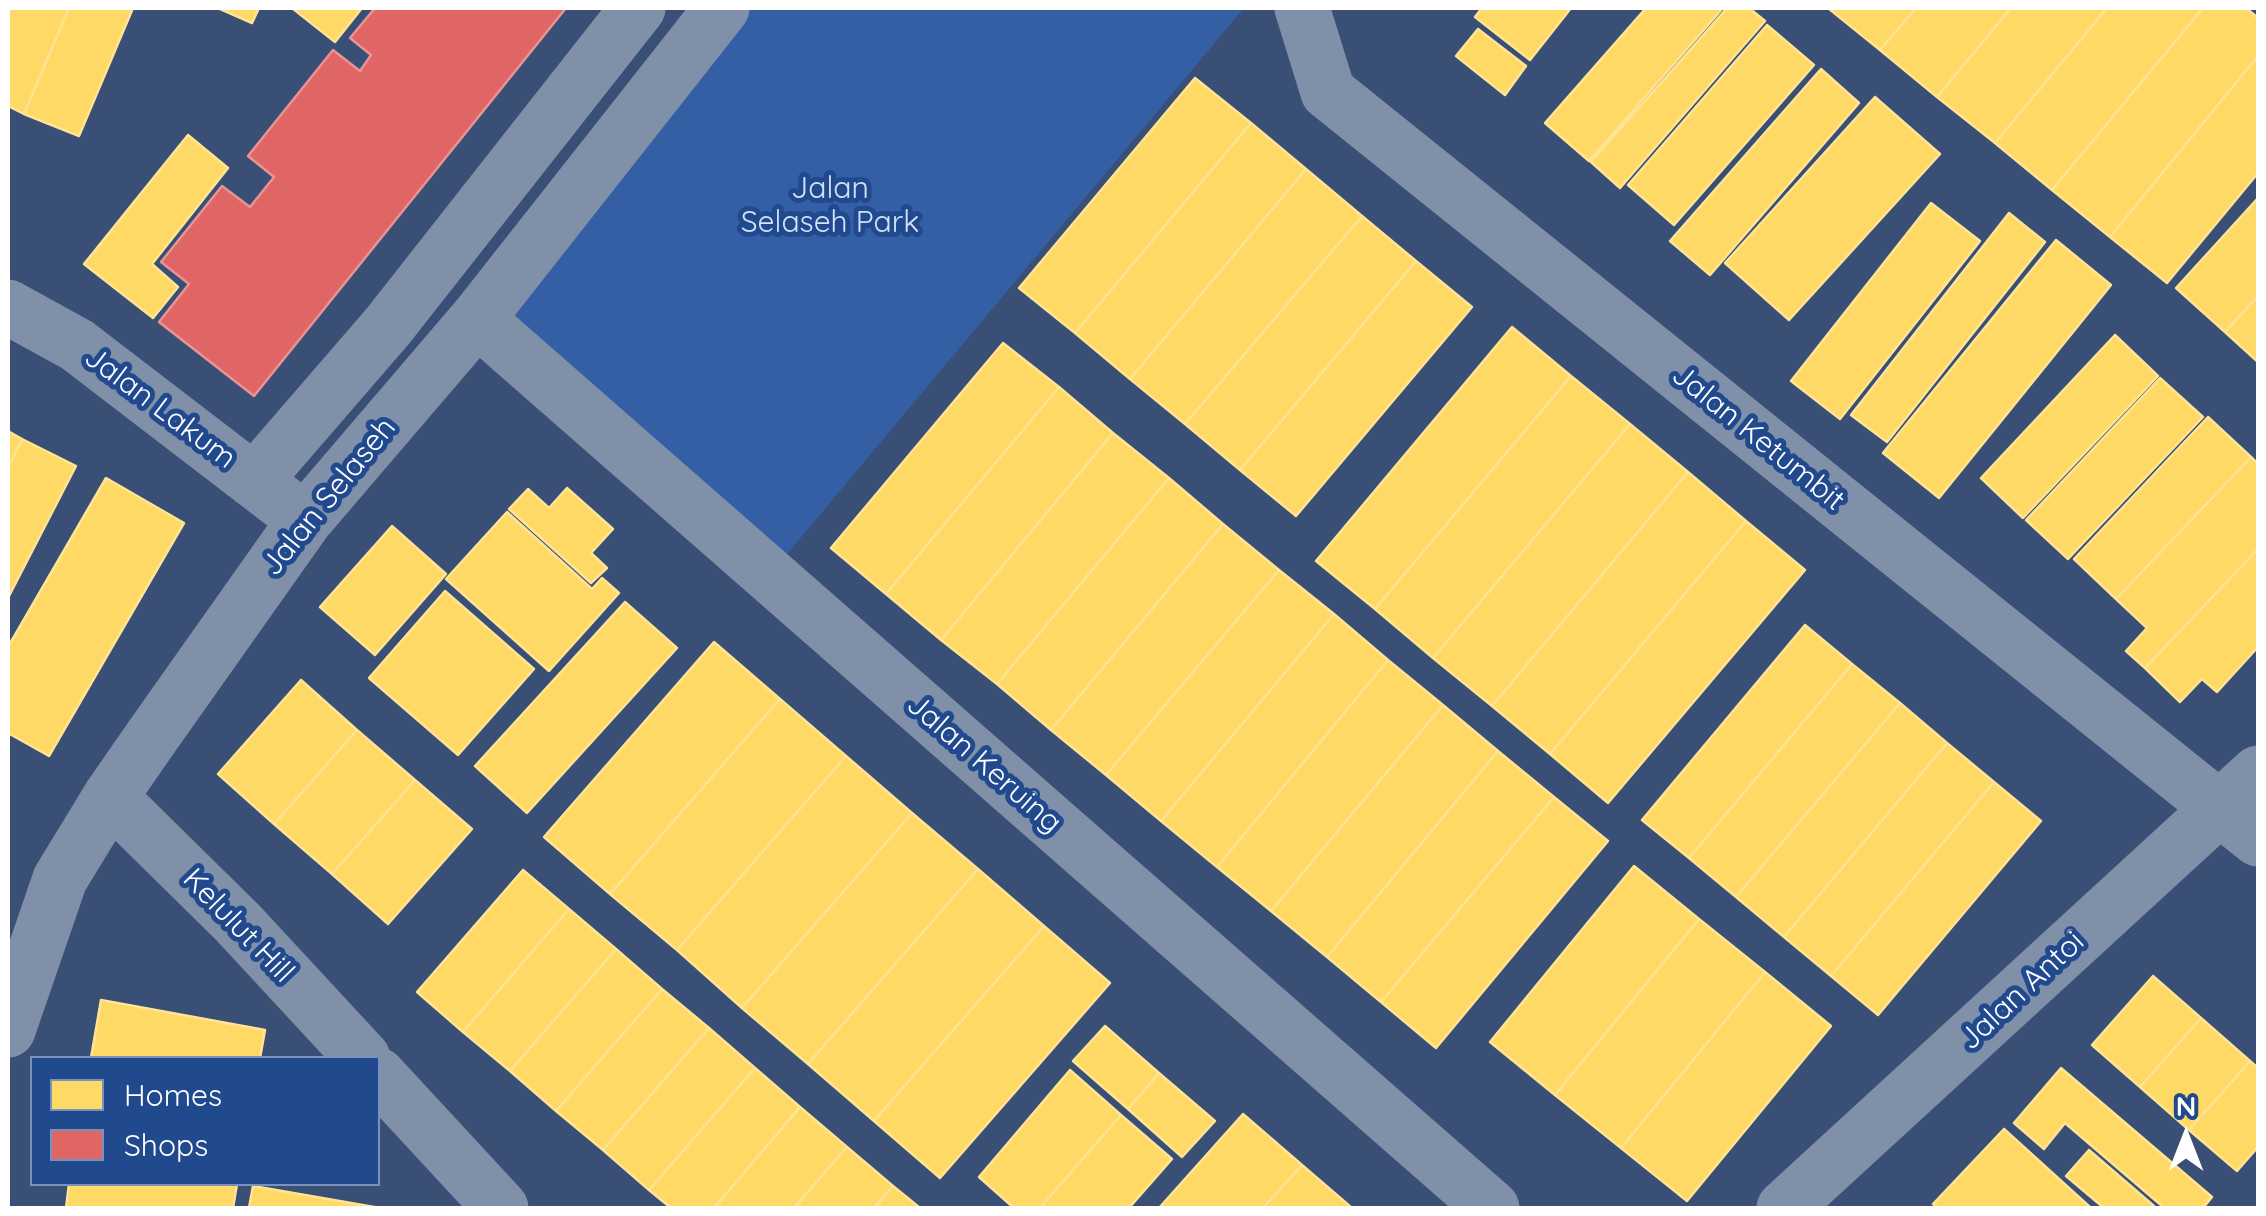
<!DOCTYPE html>
<style>
body{margin:0}
#map{position:relative;width:2266px;height:1216px;overflow:hidden;background:#394f75;font-family:Quicksand,sans-serif}
canvas{display:block}
.frame{position:absolute;inset:0;border:10px solid #fff;pointer-events:none}
.legend{position:absolute;left:30px;top:1056px;width:350px;height:130px;box-sizing:border-box;background:#20498e;border:2px solid #7992bb;margin:0;padding:12px 18px;list-style:none;font-size:30px;color:#fff}
.legend li{display:flex;align-items:center;gap:20px;height:50px}
.legend b{width:50px;border:2px solid #7992bb}
.north{position:absolute;left:2136px;top:1086px;width:100px;height:100px;-webkit-text-stroke:8px #20498e;paint-order:stroke;rotate:0deg;font-size:28px;font-weight:700;line-height:40px;text-align:center;color:#fff}
.north::after{content:'';display:block;margin:auto;width:35px;height:45px;background:#fff;clip-path:polygon(50% 0,100% 100%,50% 72%,0 100%)}
</style>
<div id="map">
<canvas width="2266" height="1216"></canvas>
<div class="frame"></div>
<ul class="legend">
<li><b style="height:28px;background:#ffd966"></b>Homes</li>
<li><b style="height:28px;background:#e06666"></b>Shops</li>
</ul>
<div class="north">N</div>
</div>
<script>
const ctx = document.querySelector('canvas').getContext('2d');
ctx.lineJoin = 'round';
function fillPath(path, color) { ctx.fillStyle = color; ctx.fill(path, 'evenodd'); }
const shape = rows => new Path2D(rows.map(r => 'M' + r).join(''));
function strokePath(path, color, width, dash) { ctx.strokeStyle = color; ctx.lineWidth = width; ctx.lineCap = dash ? 'butt' : 'round'; ctx.setLineDash(dash || []); ctx.stroke(path); }
function label(font, color, halo, rows, align = 'center') {
  ctx.font = font + ' Quicksand,sans-serif'; ctx.lineWidth = 10; ctx.setLineDash([]); ctx.textBaseline = 'middle'; ctx.strokeStyle = halo; ctx.fillStyle = color; for (const [text, x, y, turn = 0] of rows) {
    ctx.save(); ctx.translate(x, y); ctx.rotate((+turn || 0) * Math.PI / 180); ctx.textAlign = isNaN(turn) ? turn : align; if (halo) ctx.strokeText(text, 0, 0); ctx.fillText(text, 0, 0); ctx.restore();
  }
}
const green = shape([
 [743,8,1244,8,778,565,499,319]
]);
const homes = shape([
 [8,8,69,8,24,114,8,106,8,8],
 [69,8,133,8,79,136,24,114,69,8],
 [218,8,259,8,252,23,218,8],
 [292,8,362,8,335,42,292,8],
 [1482,8,1571,8,1530,60,1475,17,1482,8],
 [1646,8,1723,8,1589,161,1545,123,1646,8],
 [1727,8,1749,8,1765,21,1620,188,1591,162,1727,8],
 [1828,8,1916,8,1880,50,1828,8],
 [1916,8,2011,8,1937,97,1880,50,1916,8],
 [2011,8,2107,8,1995,143,1937,97,2011,8],
 [2107,8,2203,8,2052,190,1995,143,2107,8],
 [2203,8,2246,8,2258,18,2258,56,2110,237,2052,190,2203,8],
 [1767,25,1814,65,1674,225,1628,185,1767,25],
 [1478,29,1526,66,1505,95,1456,56,1478,29],
 [2258,56,2258,173,2167,283,2110,237,2258,56],
 [1821,69,1859,103,1710,275,1670,241,1821,69],
 [1195,78,1251,123,1075,333,1019,288,1195,78],
 [1875,97,1940,154,1789,320,1725,263,1875,97],
 [1251,123,1306,169,1130,379,1075,333,1251,123],
 [188,135,228,168,152,264,178,287,153,318,84,264,188,135],
 [1306,169,1362,216,1185,424,1130,379,1306,169],
 [2258,198,2258,296,2225,332,2176,288,2258,198],
 [1931,203,1980,241,1840,419,1791,381,1931,203],
 [2009,213,2045,242,1887,442,1851,415,2009,213],
 [1362,216,1416,261,1240,470,1185,424,1362,216],
 [2056,240,2111,285,1939,498,1883,453,2056,240],
 [1416,261,1472,307,1296,516,1240,470,1416,261],
 [2258,296,2258,362,2225,332,2258,296],
 [1512,327,1571,376,1375,609,1316,561,1512,327],
 [2115,335,2158,376,2023,518,1981,478,2115,335],
 [1003,343,1059,387,886,594,831,548,1003,343],
 [1571,376,1630,424,1433,658,1375,609,1571,376],
 [2160,378,2203,417,2068,559,2026,520,2160,378],
 [1059,387,1113,433,941,640,886,594,1059,387],
 [2208,417,2251,457,2116,599,2074,559,2208,417],
 [1630,424,1688,472,1492,706,1433,658,1630,424],
 [8,431,22,439,8,468,8,431],
 [1113,433,1169,478,997,684,941,640,1113,433],
 [22,439,76,466,8,598,8,468,22,439],
 [2251,457,2258,464,2258,549,2145,668,2126,651,2147,628,2116,599,2251,457],
 [1688,472,1746,521,1550,754,1492,706,1688,472],
 [106,478,184,523,49,756,8,733,8,647,106,478],
 [1169,478,1223,524,1051,730,997,684,1169,478],
 [567,488,613,529,591,553,607,568,591,583,509,509,528,489,549,508,567,488],
 [507,512,592,589,602,578,619,593,549,671,446,579,507,512],
 [1746,521,1805,570,1608,803,1550,754,1746,521],
 [1223,524,1279,570,1106,775,1051,730,1223,524],
 [392,526,446,574,375,655,320,607,392,526],
 [2258,549,2258,647,2217,692,2202,679,2180,702,2145,668,2258,549],
 [1279,570,1334,614,1161,821,1106,775,1279,570],
 [445,591,534,669,458,755,369,678,445,591],
 [625,602,677,648,527,813,475,766,625,602],
 [1334,614,1388,660,1217,867,1161,821,1334,614],
 [1805,625,1852,664,1689,858,1642,820,1805,625],
 [714,642,780,699,610,894,544,837,714,642],
 [1388,660,1443,705,1271,911,1217,867,1388,660],
 [1852,664,1900,703,1736,897,1689,858,1852,664],
 [301,680,357,730,274,824,218,774,301,680],
 [780,699,846,756,677,950,610,894,780,699],
 [1900,703,1947,743,1784,937,1736,897,1900,703],
 [1443,705,1498,751,1327,957,1271,911,1443,705],
 [357,730,415,780,332,874,274,824,357,730],
 [1947,743,1994,782,1831,976,1784,937,1947,743],
 [1498,751,1554,797,1381,1002,1327,957,1498,751],
 [846,756,912,813,742,1008,677,950,846,756],
 [415,780,472,829,388,924,332,874,415,780],
 [1994,782,2041,821,1878,1015,1831,976,1994,782],
 [1554,797,1608,841,1436,1048,1381,1002,1554,797],
 [912,813,978,869,808,1064,742,1008,912,813],
 [1634,866,1699,919,1555,1095,1490,1042,1634,866],
 [978,869,1044,926,874,1121,808,1064,978,869],
 [523,870,569,909,463,1032,417,992,523,870],
 [569,909,616,949,510,1071,463,1032,569,909],
 [1699,919,1765,972,1621,1148,1555,1095,1699,919],
 [1044,926,1110,983,940,1178,874,1121,1044,926],
 [616,949,662,989,556,1111,510,1071,616,949],
 [1765,972,1831,1026,1687,1201,1621,1148,1765,972],
 [2153,976,2201,1018,2140,1087,2092,1045,2153,976],
 [662,989,709,1028,603,1150,556,1111,662,989],
 [101,1000,265,1030,260,1058,91,1058,101,1000],
 [2201,1018,2250,1061,2189,1130,2140,1087,2201,1018],
 [1105,1026,1159,1073,1128,1109,1073,1061,1105,1026],
 [709,1028,755,1068,649,1190,603,1150,709,1028],
 [2250,1061,2258,1068,2258,1147,2237,1171,2189,1130,2250,1061],
 [755,1068,800,1107,714,1208,671,1208,649,1190,755,1068],
 [2061,1068,2212,1197,2203,1208,2160,1208,2162,1206,2065,1123,2044,1149,2014,1123,2061,1068],
 [1070,1070,1121,1115,1040,1208,1014,1208,979,1177,1070,1070],
 [1159,1073,1215,1121,1182,1157,1128,1109,1159,1073],
 [800,1107,847,1147,794,1208,714,1208,800,1107],
 [1243,1114,1302,1165,1263,1208,1159,1208,1243,1114],
 [1121,1115,1172,1159,1129,1208,1040,1208,1121,1115],
 [2004,1129,2091,1208,1938,1208,1933,1204,2004,1129],
 [847,1147,893,1186,874,1208,794,1208,847,1147],
 [2089,1150,2154,1206,2151,1208,2104,1208,2066,1176,2089,1150],
 [1302,1165,1352,1208,1263,1208,1302,1165],
 [69,1184,237,1184,233,1208,66,1208,69,1184],
 [253,1186,380,1208,249,1208,253,1186],
 [893,1186,920,1208,874,1208,893,1186]
]);
const shops = shape([
 [375,8,566,8,254,396,159,322,189,284,161,262,222,186,250,207,274,177,248,156,333,50,360,71,371,55,350,38,375,8]
]);
const minor = shape([
 [1302,8,1328,92,2258,839],
 [8,307,77,345,283,503],
 [477,319,1492,1208],
 [254,481,388,326,638,8],
 [110,797,238,923,363,1058],
 [8,1030,60,879,110,797,153,735,305,520,477,319,722,8],
 [378,1075,501,1208],
 [1784,1208,2258,773]
]);
const parkNames = [
 ["Jalan",830,189],
 ["Selaseh Park",830,223]
];
const streetNames = [
 ["Jalan Lakum",160,408,37],
 ["Jalan Ketumbit",1758,438,39],
 ["Jalan Selaseh",329,497,-51],
 ["Jalan Keruing",984,764,41],
 ["Kelulut Hill",238,926,46],
 ["Jalan Antoi",2022,991,-43]
];
fillPath(green, '#345fa5');
fillPath(homes, '#ffd966');
strokePath(homes, '#ffe494', 2.5);
fillPath(shops, '#e06666');
strokePath(shops, '#e99494', 2.5);
strokePath(minor, '#8090a8', 55);
label('30px', '#d4e2f9', '#20498e', parkNames);
label('30px', '#fff', '#20498e', streetNames);
</script>
